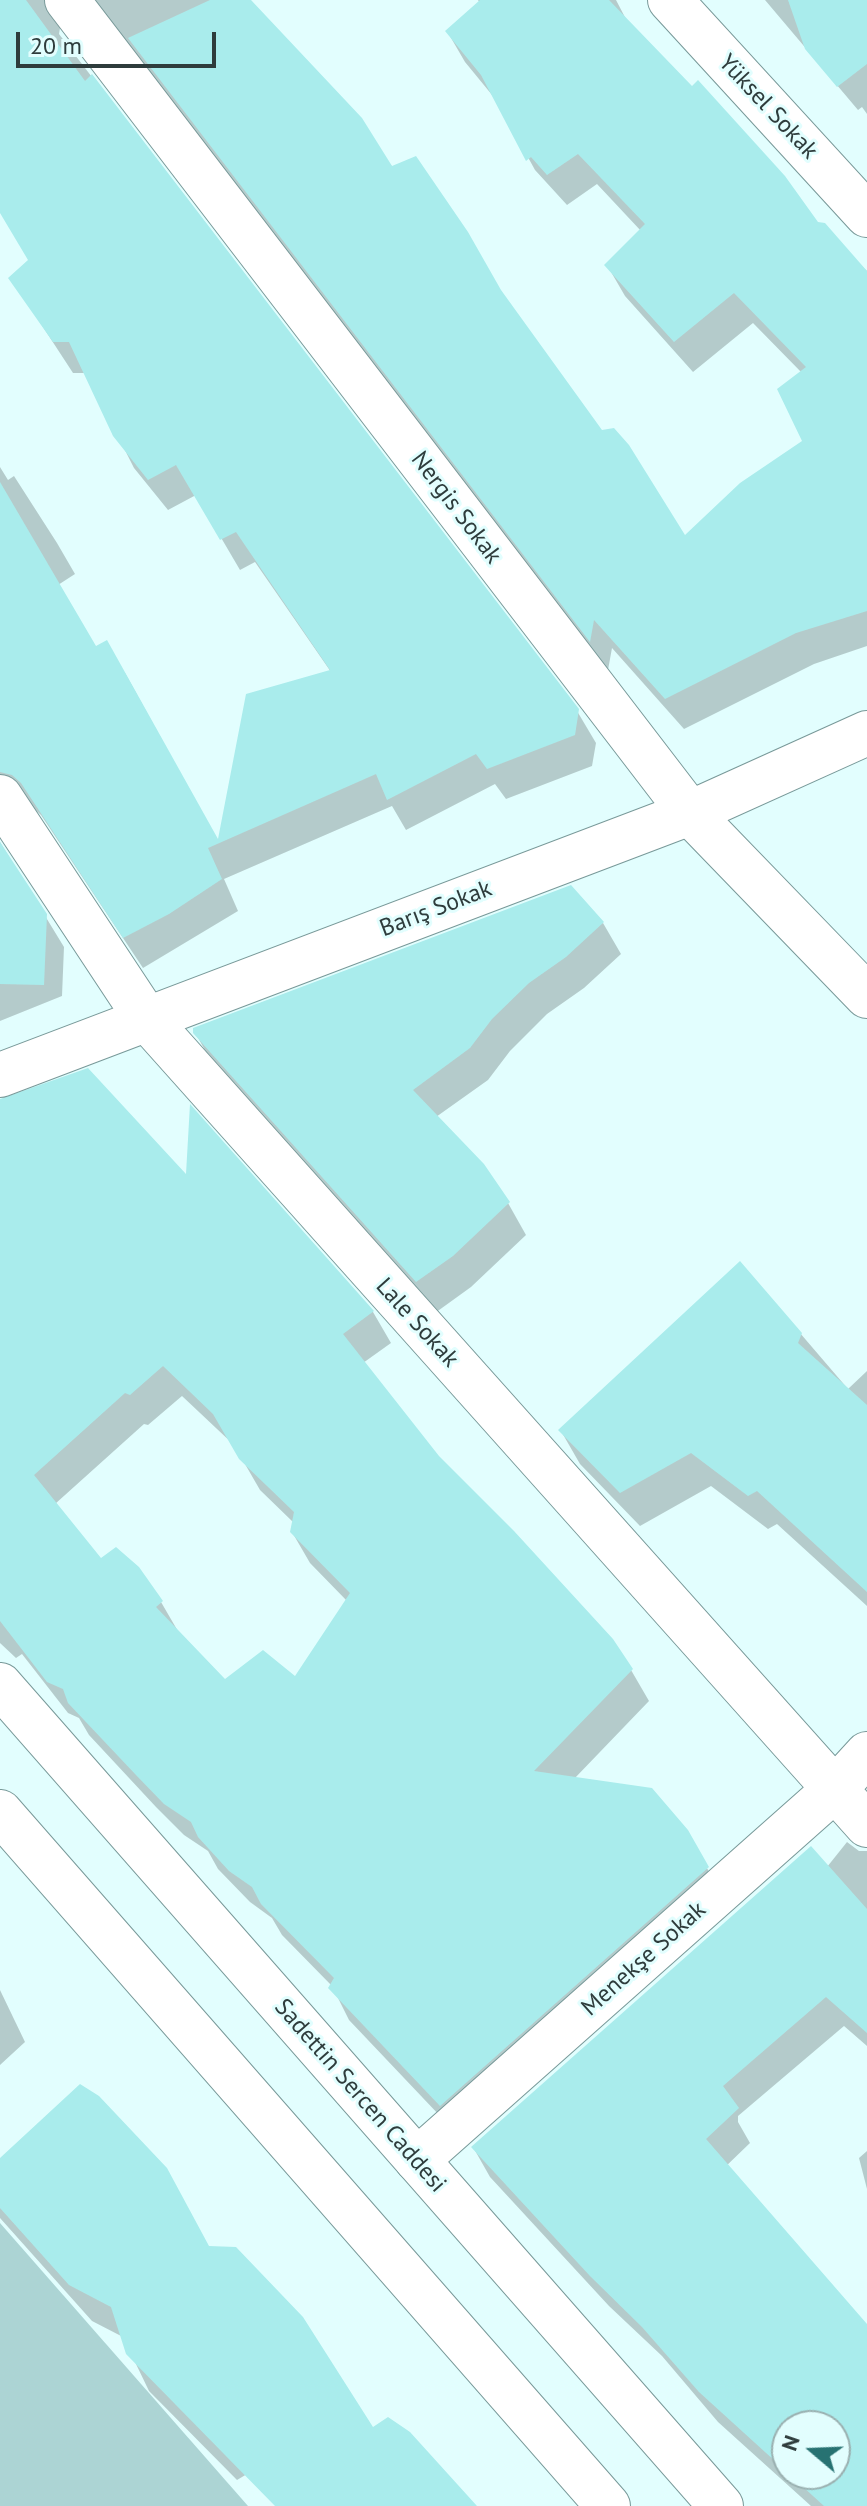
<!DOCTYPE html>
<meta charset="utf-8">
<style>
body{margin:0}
#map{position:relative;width:867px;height:2506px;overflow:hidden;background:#e2fefe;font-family:"PT Sans",sans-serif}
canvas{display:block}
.north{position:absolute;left:771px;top:2410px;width:80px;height:80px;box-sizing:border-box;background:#e2fefe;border:2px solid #9ab0b0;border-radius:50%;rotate:289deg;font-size:22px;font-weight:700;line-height:32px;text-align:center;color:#2e3c3c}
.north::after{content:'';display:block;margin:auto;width:28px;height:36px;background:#277272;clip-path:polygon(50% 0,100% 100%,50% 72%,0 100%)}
.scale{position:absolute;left:16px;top:32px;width:200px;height:36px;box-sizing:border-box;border:4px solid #2e3c3c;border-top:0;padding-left:10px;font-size:24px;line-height:28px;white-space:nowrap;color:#2e3c3c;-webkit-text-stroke:6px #e2fefe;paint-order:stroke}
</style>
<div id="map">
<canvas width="867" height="2506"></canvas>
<div class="north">N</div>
<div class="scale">20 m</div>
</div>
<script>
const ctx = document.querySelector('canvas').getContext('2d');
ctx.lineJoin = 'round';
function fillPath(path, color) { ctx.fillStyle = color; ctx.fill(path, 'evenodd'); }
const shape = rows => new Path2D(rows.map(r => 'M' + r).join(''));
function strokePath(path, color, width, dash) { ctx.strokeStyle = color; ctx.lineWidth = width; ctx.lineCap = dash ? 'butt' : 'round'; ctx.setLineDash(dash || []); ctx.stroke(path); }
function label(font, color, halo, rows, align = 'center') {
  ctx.font = font + ' "PT Sans",sans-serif'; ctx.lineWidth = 6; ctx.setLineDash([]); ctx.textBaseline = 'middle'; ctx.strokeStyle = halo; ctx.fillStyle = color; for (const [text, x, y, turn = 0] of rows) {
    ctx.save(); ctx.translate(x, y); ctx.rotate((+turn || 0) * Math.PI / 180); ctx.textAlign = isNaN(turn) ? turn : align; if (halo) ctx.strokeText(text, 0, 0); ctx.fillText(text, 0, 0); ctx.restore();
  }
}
const green = shape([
 [0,2223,248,2506,0,2506]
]);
const shadow = shape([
 [0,0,248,0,500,291,601,433,685,538,804,442,802,373,753,323,693,372,625,296,607,265,641,231,597,184,567,205,535,170,497,101,465,62,447,31,480,3,478,0,616,0,628,23,817,224,867,271,867,646,814,664,684,729,612,648,608,670,107,16,97,8,61,22,59,34,577,711,596,743,592,766,506,799,495,784,406,830,392,806,224,879,238,911,143,968,41,815,30,805,0,812,0,467,8,480,14,476,57,543,75,574,58,585,95,649,125,673,219,843,248,695,331,672,255,562,240,570,196,495,168,510,134,468,86,373,73,373,11,278,30,261,0,210],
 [765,0,867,0,867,114,862,107,858,110],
 [0,842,64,947,62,996,0,1021],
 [603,923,621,954,584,988,547,1014,510,1051,488,1080,436,1117,508,1203,526,1235,471,1287,435,1313,213,1065,195,1032],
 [0,1101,188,1179,191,1109,373,1312,391,1343,363,1363,438,1457,631,1670,649,1701,574,1779,686,1831,725,1900,459,2136,349,2020,332,1986,282,1935,272,1918,250,1902,218,1869,208,1851,184,1835,156,1807,89,1735,79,1718,68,1713,22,1654,16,1658,0,1643],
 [182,1396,234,1445,260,1490,294,1523,292,1532,310,1563,347,1601,296,1679,225,1682,179,1633,161,1602,101,1560,55,1504,144,1424,148,1425],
 [740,1263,848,1389,867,1371,867,1606,777,1524,768,1529,711,1486,640,1526,580,1464,561,1431],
 [847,1842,859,1851,867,1851,867,2046,844,2026,738,2116,738,2122,750,2143,722,2170,867,2327,867,2506,811,2506,718,2422,662,2356,609,2306,490,2177,473,2147,827,1867],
 [787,2426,835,2426,835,2474,787,2474],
 [0,1990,25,2042,0,2065],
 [867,2151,867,2189,859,2158],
 [0,2161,209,2248,373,2430,474,2506,284,2506,269,2461,237,2480,149,2391,123,2337,92,2321,0,2218]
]);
const building = shape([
 [0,0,26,0,85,81,92,74,579,709,575,735,487,769,476,754,387,800,376,774,208,848,222,879,169,914,123,938,21,783,12,775,0,772,0,482,96,646,107,640,218,839,246,694,330,670,236,532,220,540,176,465,148,480,113,436,69,342,53,342,8,278,28,260,0,213],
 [210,0,251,0,362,118,392,166,416,156,468,232,501,290,602,430,614,428,629,445,685,535,740,483,802,441,777,389,806,367,734,293,674,342,604,265,645,224,578,154,547,175,531,157,526,161,481,75,445,31,480,0,609,0,692,86,698,80,785,176,818,222,825,223,867,271,867,611,796,633,665,699,594,620,590,642,128,38],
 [788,0,867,0,867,64,837,87,805,49],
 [0,842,47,914,44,985,0,984],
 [571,885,604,922,566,957,529,983,492,1019,470,1048,413,1090,484,1164,510,1202,453,1256,416,1282,193,1033,193,1028],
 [88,1068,186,1174,190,1104,374,1311,343,1334,439,1456,514,1531,613,1639,633,1669,534,1771,652,1788,688,1830,709,1867,440,2106,328,1988,334,1978,261,1904,252,1887,229,1871,198,1837,191,1822,164,1804,136,1775,68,1703,63,1689,47,1682,0,1621,0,1099],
 [163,1366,213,1414,239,1459,294,1512,290,1532,350,1593,295,1676,263,1650,225,1679,156,1607,163,1601,139,1567,116,1547,101,1558,34,1475,125,1393,130,1395],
 [740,1261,802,1333,798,1343,867,1405,867,1592,757,1491,748,1496,691,1453,620,1493,558,1430],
 [811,1846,867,1909,867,2033,826,1997,723,2086,739,2108,706,2139,867,2324,867,2506,824,2506,789,2474,835,2474,835,2426,787,2426,787,2472,699,2392,642,2327,590,2276,471,2147],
 [80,2084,99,2096,167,2168,209,2246,236,2247,303,2317,373,2427,388,2417,410,2432,477,2506,275,2506,126,2354,111,2307,69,2285,0,2208,0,2158]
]);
const minor = shape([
 [67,0,690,813,867,996],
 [670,0,867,215],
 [0,797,146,1018,867,1825],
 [417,2160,834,1790,867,1754]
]);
const tertiary = shape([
 [0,1075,690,813,867,733],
 [0,1685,721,2506],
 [0,1812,608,2506]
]);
const streetNames = [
 ["Yüksel Sokak",768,107,47],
 ["Nergis Sokak",456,508,53],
 ["Barış Sokak",436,909,-21],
 ["Lale Sokak",417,1323,48],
 ["Menekşe Sokak",644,1959,-42],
 ["Sadettin Sercen Caddesi",360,2096,49]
];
fillPath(green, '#acd4d4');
fillPath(shadow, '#0003');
fillPath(building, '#a9ecec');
strokePath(minor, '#789999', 46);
strokePath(tertiary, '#789999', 46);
strokePath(minor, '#fff', 44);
strokePath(tertiary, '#fff', 44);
label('24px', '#2e3c3c', '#e2fefe', streetNames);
</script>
